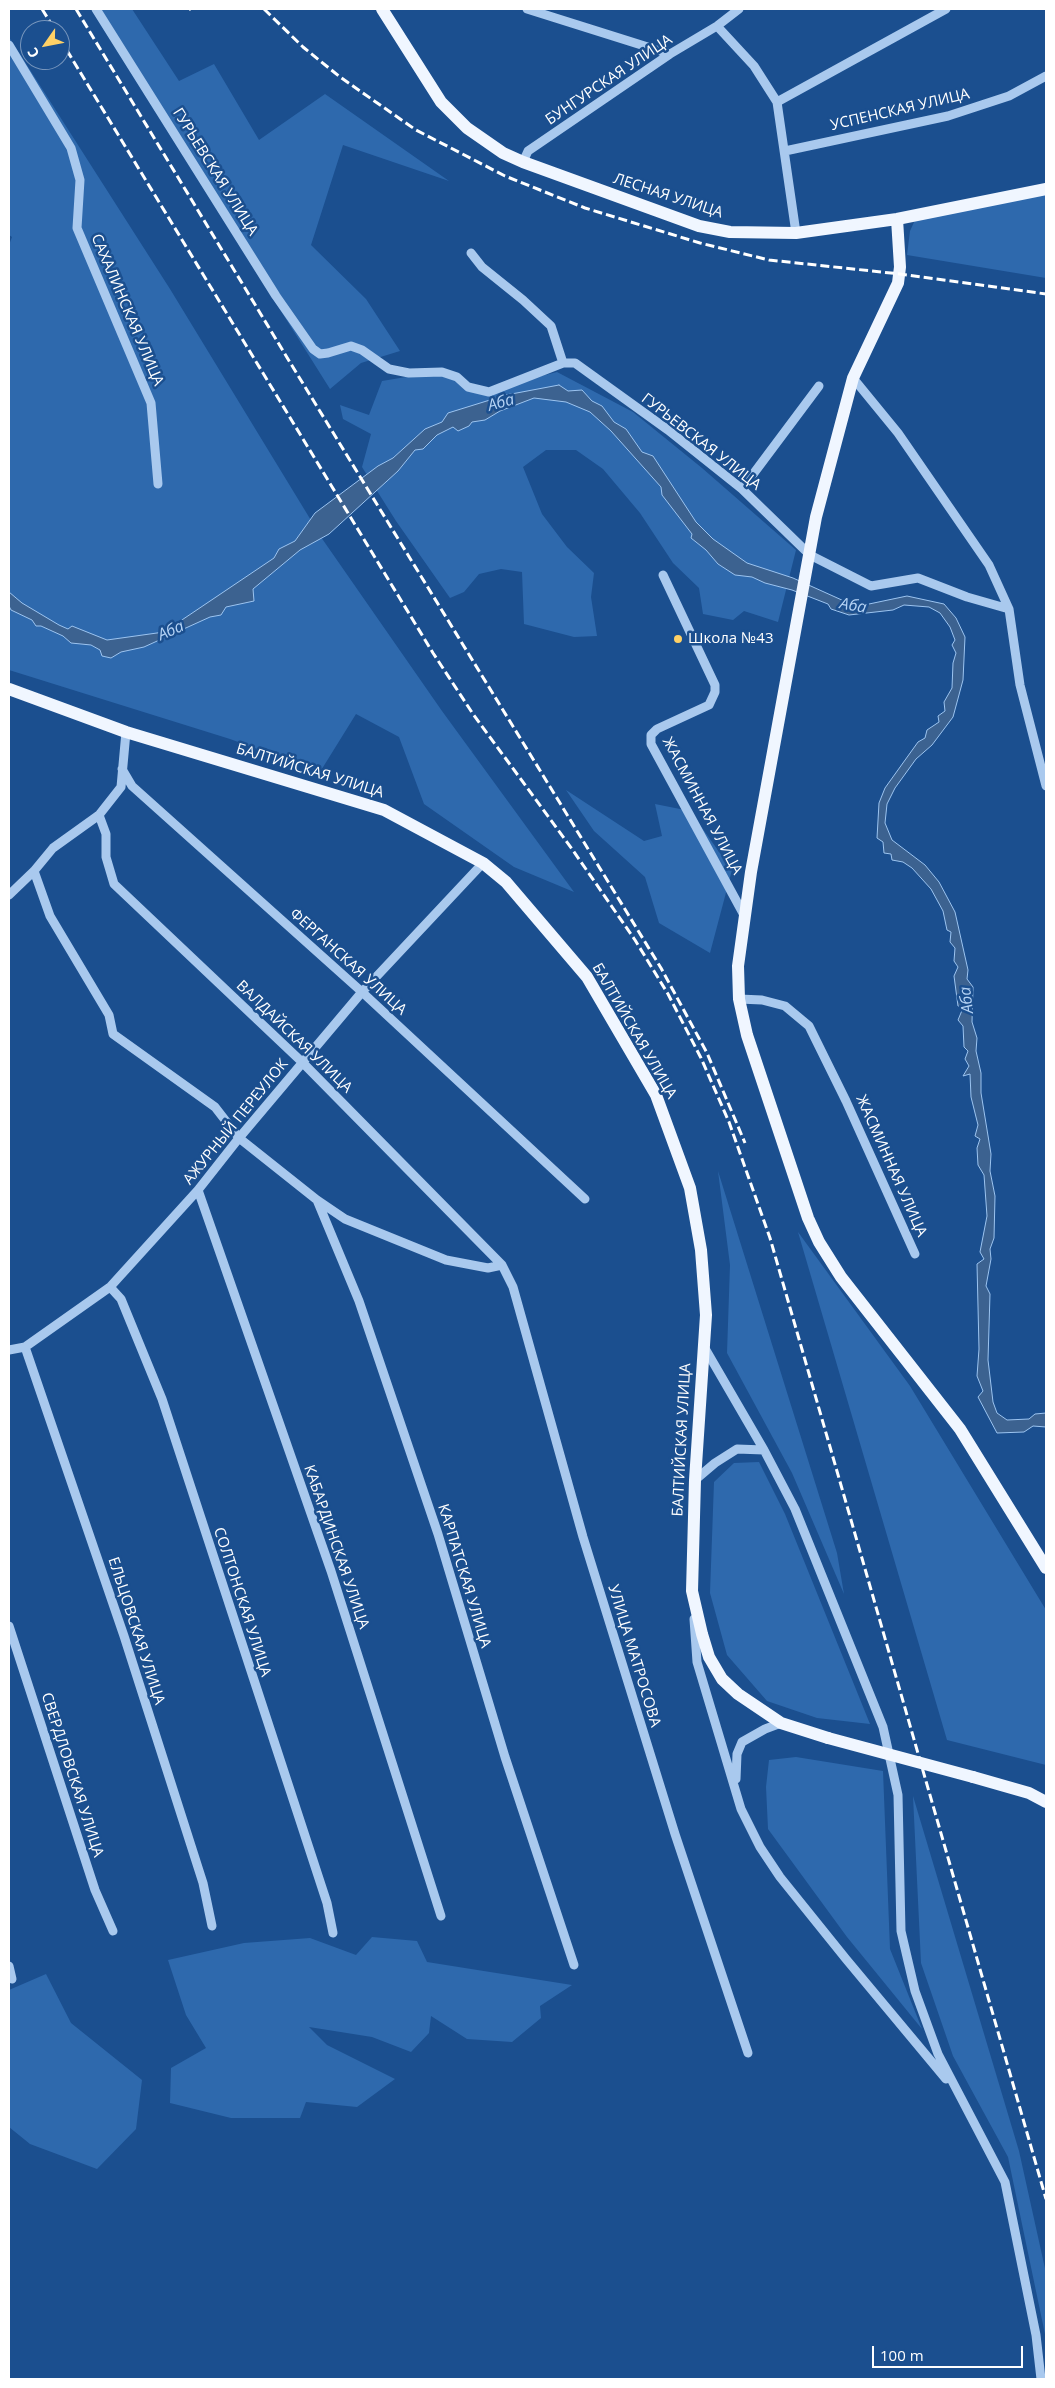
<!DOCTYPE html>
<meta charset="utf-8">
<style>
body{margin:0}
#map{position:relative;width:1055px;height:2388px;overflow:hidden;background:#1b4f8f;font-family:"Open Sans",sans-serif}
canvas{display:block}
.frame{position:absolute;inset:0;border:10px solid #fff;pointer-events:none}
.north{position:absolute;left:20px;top:20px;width:50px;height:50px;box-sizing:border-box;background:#1b4f8f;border:1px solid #7695bc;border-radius:50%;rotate:237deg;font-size:14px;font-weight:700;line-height:20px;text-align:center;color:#fff}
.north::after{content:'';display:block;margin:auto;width:18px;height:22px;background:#ffd166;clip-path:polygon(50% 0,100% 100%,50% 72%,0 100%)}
.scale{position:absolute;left:872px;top:2346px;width:151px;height:22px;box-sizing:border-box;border:2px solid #fff;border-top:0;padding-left:6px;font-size:15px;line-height:18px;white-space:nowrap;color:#fff;-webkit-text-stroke:4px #1b4f8f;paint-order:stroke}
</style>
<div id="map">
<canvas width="1055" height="2388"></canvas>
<div class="frame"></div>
<div class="north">С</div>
<div class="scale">100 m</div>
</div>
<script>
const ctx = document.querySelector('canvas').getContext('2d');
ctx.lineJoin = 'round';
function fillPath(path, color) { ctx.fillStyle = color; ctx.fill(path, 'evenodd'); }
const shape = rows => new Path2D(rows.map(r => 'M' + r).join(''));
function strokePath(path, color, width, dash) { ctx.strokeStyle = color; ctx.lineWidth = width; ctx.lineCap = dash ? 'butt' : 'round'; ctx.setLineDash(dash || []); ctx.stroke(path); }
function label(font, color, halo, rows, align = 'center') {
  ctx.font = font + ' "Open Sans",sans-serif'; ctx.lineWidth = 5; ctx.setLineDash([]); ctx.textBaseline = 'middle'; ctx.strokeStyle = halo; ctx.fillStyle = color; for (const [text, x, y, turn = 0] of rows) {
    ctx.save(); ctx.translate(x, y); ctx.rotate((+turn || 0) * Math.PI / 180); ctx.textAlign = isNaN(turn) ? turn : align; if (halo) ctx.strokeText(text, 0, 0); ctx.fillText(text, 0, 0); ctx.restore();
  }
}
const green = shape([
 [91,9,132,9,179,81,214,64,259,140,325,94,449,181,343,145,311,245,366,299,400,351,361,363,330,389],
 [9,37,170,289,323,540,442,711,574,892,514,867,424,804,399,737,356,714,320,772,230,739,9,670,9,245,12,237,9,235],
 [1046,189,1046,278,907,255,910,231,915,220],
 [557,372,633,412,702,468,796,550,778,622,744,611,733,620,703,614,699,588,673,563,640,513,603,469,576,450,546,450,523,467,542,514,567,547,594,573,591,597,597,636,574,637,524,624,522,572,501,569,479,574,464,592,450,598,396,521,362,467,371,434,343,419,340,405,369,415,382,381,412,376,449,373,474,393],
 [566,790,644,841,662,836,655,804,690,811,732,870,710,953,659,923,645,877,594,831],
 [718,1171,837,1553,844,1594,792,1473,727,1353,730,1265],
 [798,1232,910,1386,1046,1610,1046,1765,947,1740],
 [759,1462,785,1514,870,1724,817,1718,767,1701,727,1655,710,1593,714,1482,734,1463],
 [796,1757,883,1771,890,1949,922,2029,847,1937,768,1829,766,1787,769,1760],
 [913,1796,1019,2151,1046,2273,1046,2339,1008,2157,953,2056,921,1963],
 [372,1937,417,1941,427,1962,572,1985,540,2006,541,2018,512,2042,467,2039,431,2016,429,2033,411,2052,372,2037,309,2027,327,2045,395,2079,357,2107,306,2102,300,2118,231,2118,170,2103,171,2068,206,2048,186,2015,168,1960,244,1943,310,1938,356,1955],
 [46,1974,71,2023,142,2080,136,2129,97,2169,30,2144,9,2127,9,1990]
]);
const water = shape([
 [559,385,568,391,582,390,592,401,602,406,614,422,626,429,642,452,653,456,696,522,713,539,747,563,793,578,844,601,869,604,907,596,944,604,956,618,965,637,963,680,953,717,932,745,916,759,895,788,887,804,885,823,892,840,925,865,939,882,955,912,968,970,967,979,973,987,972,1022,977,1038,976,1051,981,1073,981,1093,991,1154,990,1171,995,1196,994,1238,990,1249,991,1259,986,1286,990,1294,988,1360,993,1402,997,1413,1007,1420,1029,1419,1035,1414,1046,1413,1046,1427,1033,1426,1024,1432,997,1433,978,1397,983,1391,977,1376,979,1349,977,1264,984,1259,980,1252,987,1216,984,1175,978,1165,977,1148,980,1139,975,1136,978,1125,971,1097,970,1074,963,1076,969,1066,965,1059,968,1051,964,1047,963,1026,958,1020,963,1008,958,1006,954,976,958,967,954,961,955,948,950,942,951,932,947,930,943,911,931,889,912,868,903,862,892,860,891,854,884,853,883,842,877,838,879,803,885,788,918,742,925,738,927,730,939,722,938,716,945,711,944,702,952,688,953,663,956,653,952,645,955,640,950,627,940,613,929,607,904,605,893,610,849,615,831,609,828,604,792,590,765,583,752,577,735,575,718,564,706,550,691,538,692,534,662,495,661,487,611,431,590,412,566,402,534,398,500,411,485,420,472,422,469,426,458,431,453,427,437,435,423,449,415,450,398,471,329,534,300,550,253,589,254,601,226,607,221,615,210,617,144,647,121,652,111,658,102,656,100,650,91,645,71,643,63,636,41,626,36,626,32,620,11,610,9,606,9,592,22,603,59,625,68,629,72,626,107,640,164,632,274,558,279,549,295,541,315,513,378,466,393,458,425,429,442,422,448,413,506,395,559,385]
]);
const minor = shape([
 [96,9,276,296,313,349,320,354,328,353,351,346,362,350,389,369,409,373,442,372,457,377,468,387,489,392,563,363],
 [527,9,670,54],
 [717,26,754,66,777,102,796,233],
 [9,45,71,148,80,180,77,228,151,403,158,484],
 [777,102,946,9],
 [785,151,948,116,1009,96,1046,76],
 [523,162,528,151,670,54,717,26,739,9],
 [471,253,482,267,523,300,551,326,563,363,575,363,668,430,742,489,810,555,871,586,918,578,967,597,1009,609],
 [853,378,898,433,989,565,1009,609,1020,685,1046,786],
 [742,489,819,386],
 [663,575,715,685,715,692,709,705,657,729,651,735,651,744,744,915],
 [122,769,132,786,362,992,585,1199],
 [99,815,106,834,106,857,114,884,302,1062,502,1265,513,1287,583,1537,675,1834,748,2053],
 [34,871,50,916,109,1015,113,1034,215,1107,239,1138,317,1200,345,1219,446,1260,488,1268,502,1265],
 [9,895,34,871,53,848,99,815,121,787,126,732],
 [739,999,762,1000,785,1006,809,1026,846,1101,915,1254],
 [198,1190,331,1571,441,1916],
 [317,1200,359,1301,438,1534,505,1757,574,1965],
 [110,1287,121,1299,162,1399,327,1903,333,1933],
 [703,1345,764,1450,795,1509,883,1727,898,1795,901,1931,915,1991,938,2054,1005,2182,1036,2335,1041,2379],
 [25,1347,124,1636,203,1883,212,1926],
 [9,1350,25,1347,110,1287,198,1190,239,1138,362,992,483,863],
 [695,1480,715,1463,737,1449,764,1450],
 [694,1619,697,1662,741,1809,760,1847,780,1877,846,1959,946,2079],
 [9,1626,95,1890,113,1931],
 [736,1779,737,1754,742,1742,765,1729,781,1723],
 [9,1966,12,1979]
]);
const major = shape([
 [382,9,441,102,467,128,503,153,523,162,699,226,730,232,796,233,897,219,1046,189],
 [897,219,900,267,898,283,853,378,816,517,751,872,738,966,739,999,747,1035,808,1218,819,1242,841,1277,960,1429,1046,1568],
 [9,689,126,732,384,810,483,863,506,882,587,977,656,1095,690,1188,701,1250,706,1315,695,1480,692,1591,702,1634,709,1657,722,1679,738,1694,781,1723,828,1738],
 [973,1777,1029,1793,1046,1802]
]);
const rail = shape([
 [42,9,55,30],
 [76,9,291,364,661,968,707,1053,745,1143],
 [190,9,191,10],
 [264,9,303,47,340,77,416,130,505,176,585,208,700,243,769,260,900,274,1046,294],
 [60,39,433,653,473,714,572,849,635,940,668,994,701,1058,729,1122,770,1238,1046,2199]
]);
const majorBridge = shape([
 [828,1738,973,1777]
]);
const markers = [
 [678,639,5,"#ffd166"]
];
const streetNames = [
 ["БУНГУРСКАЯ УЛИЦА",609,80,-34],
 ["УСПЕНСКАЯ УЛИЦА",900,110,-13],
 ["ГУРЬЕВСКАЯ УЛИЦА",215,172,58],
 ["ЛЕСНАЯ УЛИЦА",668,196,18],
 ["САХАЛИНСКАЯ УЛИЦА",127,310,67],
 ["ГУРЬЕВСКАЯ УЛИЦА",701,442,38],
 ["БАЛТИЙСКАЯ УЛИЦА",310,771,17],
 ["ЖАСМИННАЯ УЛИЦА",702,806,62],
 ["ФЕРГАНСКАЯ УЛИЦА",348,962,42],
 ["БАЛТИЙСКАЯ УЛИЦА",634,1031,60],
 ["ВАЛДАЙСКАЯ УЛИЦА",294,1037,44],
 ["АЖУРНЫЙ ПЕРЕУЛОК",236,1122,-51],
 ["ЖАСМИННАЯ УЛИЦА",891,1166,66],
 ["БАЛТИЙСКАЯ УЛИЦА",682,1440,-87],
 ["КАБАРДИНСКАЯ УЛИЦА",336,1547,71],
 ["КАРПАТСКАЯ УЛИЦА",464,1576,73],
 ["СОЛТОНСКАЯ УЛИЦА",242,1602,72],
 ["ЕЛЬЦОВСКАЯ УЛИЦА",136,1631,72],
 ["УЛИЦА МАТРОСОВА",634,1656,73],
 ["СВЕРДЛОВСКАЯ УЛИЦА",72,1775,72]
];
const poiNames = [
 ["Школа №43",688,639]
];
const waterNames = [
 ["Аба",501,403,-16],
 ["Аба",853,606,10],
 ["Аба",171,631,-24],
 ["Аба",967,1000,-96]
];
fillPath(green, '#2e69ad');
fillPath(water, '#3c6290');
strokePath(water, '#9cc4f0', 1);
strokePath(minor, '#a9c9ee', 9);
strokePath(major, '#f0f6ff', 12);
strokePath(rail, '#fff', 3, [9, 4]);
strokePath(majorBridge, '#f0f6ff', 12);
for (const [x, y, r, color] of markers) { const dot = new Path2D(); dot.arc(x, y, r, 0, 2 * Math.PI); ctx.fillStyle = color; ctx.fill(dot); strokePath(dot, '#1b4f8f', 2); }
label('15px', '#fff', '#1b4f8f', streetNames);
label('15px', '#fff', '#1b4f8f', poiNames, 'left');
label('italic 16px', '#b5d3f5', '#1b4f8f', waterNames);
</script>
